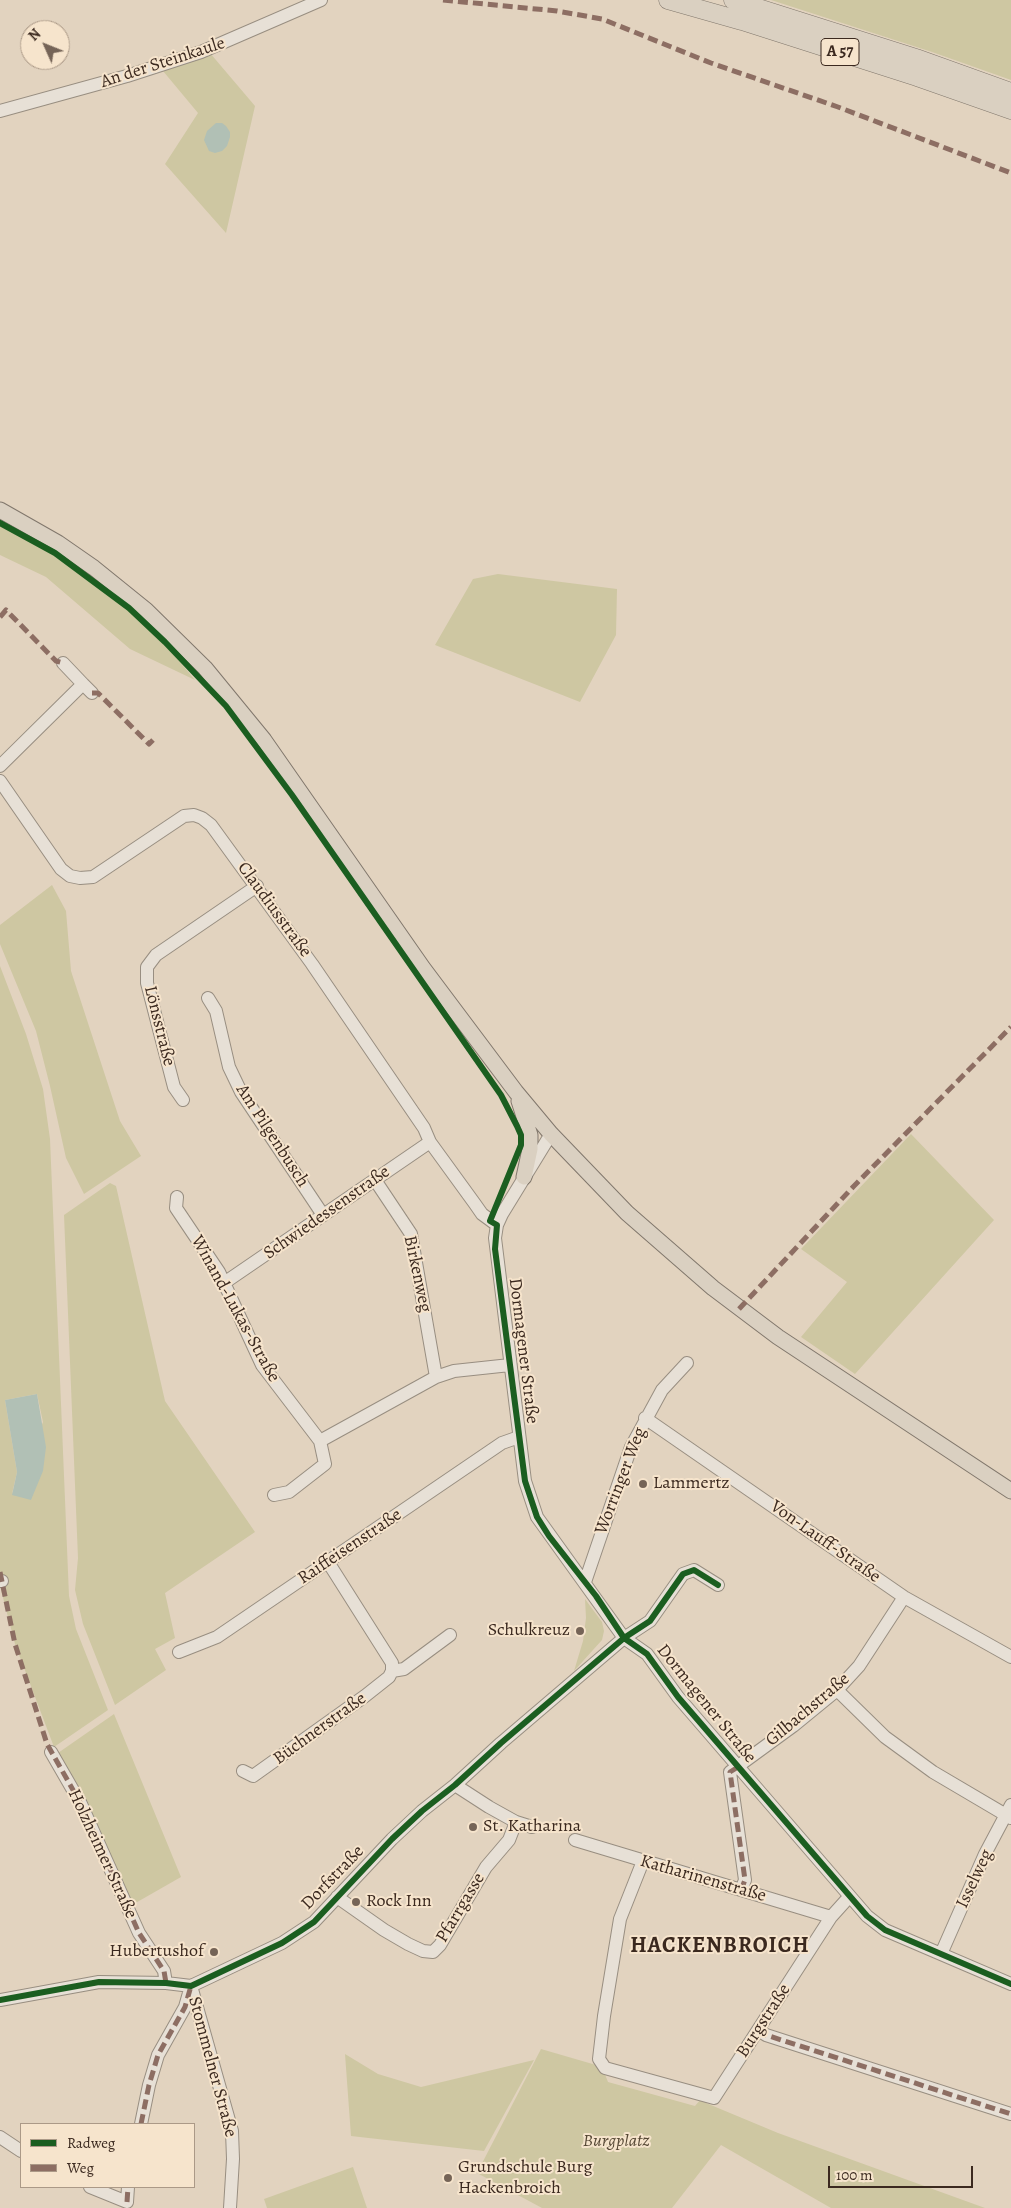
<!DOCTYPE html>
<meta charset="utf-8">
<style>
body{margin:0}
#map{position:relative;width:1011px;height:2208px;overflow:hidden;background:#e2d3bf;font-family:Alegreya,serif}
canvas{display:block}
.legend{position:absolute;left:20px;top:2123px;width:175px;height:65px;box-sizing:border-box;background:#f6e4cc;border:1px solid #ab9987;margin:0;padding:6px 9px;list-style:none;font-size:15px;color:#3b291f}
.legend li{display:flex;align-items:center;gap:10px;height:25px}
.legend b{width:25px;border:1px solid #ab9987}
.north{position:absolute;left:20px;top:20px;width:50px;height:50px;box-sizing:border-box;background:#f6e4cc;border:1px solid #ab9987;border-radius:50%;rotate:314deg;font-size:14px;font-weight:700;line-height:20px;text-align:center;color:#3b291f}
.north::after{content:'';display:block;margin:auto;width:18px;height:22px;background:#756457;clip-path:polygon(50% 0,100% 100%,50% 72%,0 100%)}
.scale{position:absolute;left:828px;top:2166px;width:145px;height:22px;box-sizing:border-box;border:2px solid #3b291f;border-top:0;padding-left:6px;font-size:15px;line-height:18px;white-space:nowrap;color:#3b291f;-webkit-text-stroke:4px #f6e4cc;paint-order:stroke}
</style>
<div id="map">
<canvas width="1011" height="2208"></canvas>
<ul class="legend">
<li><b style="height:6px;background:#1b5e20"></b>Radweg</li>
<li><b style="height:6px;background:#8d6e63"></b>Weg</li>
</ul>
<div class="north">N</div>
<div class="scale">100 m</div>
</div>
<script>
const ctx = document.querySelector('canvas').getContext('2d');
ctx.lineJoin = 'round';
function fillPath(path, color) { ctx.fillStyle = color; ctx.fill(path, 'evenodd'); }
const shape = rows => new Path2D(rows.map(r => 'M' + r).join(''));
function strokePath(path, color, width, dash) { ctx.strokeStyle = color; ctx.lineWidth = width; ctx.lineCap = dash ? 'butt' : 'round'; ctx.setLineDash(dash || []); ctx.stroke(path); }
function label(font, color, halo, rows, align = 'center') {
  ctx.font = font + ' Alegreya,serif'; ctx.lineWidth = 4; ctx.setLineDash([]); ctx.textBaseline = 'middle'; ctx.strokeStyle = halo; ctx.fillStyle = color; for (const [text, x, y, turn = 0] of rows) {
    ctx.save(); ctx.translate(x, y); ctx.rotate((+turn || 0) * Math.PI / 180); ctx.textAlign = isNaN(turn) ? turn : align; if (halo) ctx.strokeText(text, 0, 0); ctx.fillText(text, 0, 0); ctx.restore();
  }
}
const green = shape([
 [771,0,1011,0,1011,80,932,52],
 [210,53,255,106,226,233,165,164,198,113,163,71],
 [0,525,53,555,128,610,164,643,195,680,130,649,46,577,0,555],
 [498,574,617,589,616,635,580,702,435,645,473,579],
 [52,885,66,911,71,971,120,1121,141,1156,84,1194,66,1158,50,1086,36,1031,0,944,0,925],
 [0,966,26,1034,43,1089,50,1139,69,1596,76,1629,108,1710,54,1747,15,1644,0,1586],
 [37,1394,43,1422,12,1494,17,1472,5,1400],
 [911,1134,994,1220,855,1374,801,1337,847,1282,801,1249],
 [110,1183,116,1186,165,1401,255,1532,165,1593,175,1638,155,1649,166,1670,115,1705,83,1624,75,1590,78,1558,64,1215],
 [585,1599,602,1622,604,1631,602,1640,574,1671,583,1641,586,1618],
 [114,1714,181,1877,132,1905,83,1793,58,1753],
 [541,2049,596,2065,604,2072,608,2082,695,2106,700,2100,704,2101,706,2103,778,2133,985,2208,831,2208,721,2145,672,2208,542,2208,477,2173],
 [345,2054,378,2074,421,2087,534,2060,484,2151,351,2136],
 [353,2167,367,2208,267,2208,264,2199]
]);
const water = shape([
 [216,123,222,123,226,126,230,132,230,137,227,146,222,151,215,153,209,151,204,140,207,131],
 [37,1394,46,1447,43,1471,31,1500,12,1495,17,1472,5,1400]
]);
const minor = shape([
 [0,111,127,76,201,52,321,0],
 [83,684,92,693],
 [0,766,83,684,63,663],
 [0,781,61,869,70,876,80,878,93,877,184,816,194,815,202,818,211,825,312,964,424,1128,430,1142,475,1204,482,1214,497,1225],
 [208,998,216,1011,229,1067,241,1092,323,1215],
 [183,1100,174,1087,147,983,147,967,156,955,257,886],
 [551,1134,502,1214,497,1225,495,1238,525,1481,537,1517,624,1638,647,1654,678,1697,867,1916,885,1930,1011,1984],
 [375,1180,411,1234,436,1377],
 [177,1197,176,1208,219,1272,262,1365,320,1441,325,1464,289,1492,274,1495],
 [224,1283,430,1142],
 [645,1418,904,1597,1011,1657],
 [320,1441,436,1377,454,1371,510,1365],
 [0,1581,2,1581],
 [585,1582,631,1447,662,1390,687,1363],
 [179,1652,217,1637,502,1443,519,1437],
 [392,1671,404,1669,450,1635],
 [837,1690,885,1737,933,1772,1011,1818],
 [51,1752,81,1804,139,1933,164,1971,166,1983],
 [243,1771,253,1776,365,1696,389,1677,392,1671,392,1663,328,1562],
 [455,1785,489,1807,516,1822,532,1827],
 [575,1840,831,1917],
 [643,1861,620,1919,604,2016,599,2059,605,2068,714,2098,831,1917,849,1897],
 [741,1890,745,1880,730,1772,793,1726,837,1690,859,1666,904,1597],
 [337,1897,384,1930,408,1944,423,1951,433,1952,440,1945,486,1867,509,1840,516,1822],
 [941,1954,985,1854,1011,1805],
 [191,1986,232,2131,233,2159,230,2208],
 [0,2000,99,1982,166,1983,191,1986,282,1943,314,1922,392,1839,422,1811,455,1785,501,1743,624,1638,650,1621,683,1574,694,1570,718,1585],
 [758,2030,766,2035,1011,2114],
 [141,2124,149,2085,158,2055,185,2007,191,1986],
 [0,2137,21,2151],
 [90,2187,127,2202,128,2187]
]);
const major = shape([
 [0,510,58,543,94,568,146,610,205,668,264,740,423,968,516,1092,551,1134,627,1213,713,1288,778,1337,1011,1491],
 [519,1101,530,1135,530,1149,524,1177]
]);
const highway = shape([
 [668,0,742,21,917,77,1011,110],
 [733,0,916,58,1011,92]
]);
const quiet = shape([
 [443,0,557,11,602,19,711,63,838,107,1011,173],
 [0,617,6,610,56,661,63,663],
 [92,693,98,693,149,744,153,740],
 [739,1309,853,1187,1011,1027],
 [0,1572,15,1644,47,1744,81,1804,139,1933,164,1971,166,1983],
 [738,1767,730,1772,745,1880,741,1890],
 [758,2030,766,2035,1011,2114],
 [141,2124,149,2085,158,2055,185,2007,191,1986],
 [127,2202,128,2187]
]);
const cycleway = shape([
 [0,523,55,553,129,608,165,642,226,706,292,795,485,1072,501,1095,517,1126,521,1135,521,1145,490,1221,497,1225,495,1249,525,1481,537,1517,549,1536,596,1596,624,1638,647,1654,678,1697,867,1916,885,1930,1011,1984],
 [0,2000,99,1982,166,1983,191,1986,282,1943,314,1922,392,1839,422,1811,455,1785,501,1743,624,1638,650,1621,683,1574,694,1570,718,1585]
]);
const markers = [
 [643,1484,5,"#756457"],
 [580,1631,5,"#756457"],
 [473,1827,5,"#756457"],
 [356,1902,5,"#756457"],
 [214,1952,5,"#756457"],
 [448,2178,5,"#756457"]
];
const shields = [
 [840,52,38]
];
const shieldNames = [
 ["A 57",840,52]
];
const streetNames = [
 ["An der Steinkaule",163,63,-18],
 ["Claudiusstraße",274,910,54],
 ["Lönsstraße",159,1026,76],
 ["Am Pilgenbusch",272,1136,57],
 ["Schwiedessenstraße",327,1213,-35],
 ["Birkenweg",417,1274,78],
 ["Winand-Lukas-Straße",235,1309,61],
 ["Dormagener Straße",523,1351,83],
 ["Worringer Weg",621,1481,-69],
 ["Von-Lauff-Straße",825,1542,35],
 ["Raiffeisenstraße",350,1547,-34],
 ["Dormagener Straße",706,1704,51],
 ["Gilbachstraße",808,1710,-40],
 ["Büchnerstraße",320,1729,-36],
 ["Holzheimer Straße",102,1854,65],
 ["Dorfstraße",333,1878,-46],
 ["Katharinenstraße",703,1879,16],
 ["Isselweg",975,1879,-65],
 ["Pfarrgasse",461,1908,-59],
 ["Burgstraße",764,2021,-57],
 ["Stommelner Straße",212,2067,75]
];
const poiNames = [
 ["Lammertz",653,1484],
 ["Schulkreuz",570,1631,"right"],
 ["St. Katharina",483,1827],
 ["Rock Inn",366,1902],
 ["Hubertushof",204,1952,"right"],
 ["Grundschule Burg",458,2168],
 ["Hackenbroich",458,2189]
];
const parkNames = [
 ["Burgplatz",616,2142]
];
const districtNames = [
 ["HACKENBROICH",720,1947]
];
fillPath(green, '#cec7a2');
fillPath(water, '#b1c0b5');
strokePath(minor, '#988e81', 14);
strokePath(major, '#81776c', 17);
strokePath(highway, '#81776c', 19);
strokePath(minor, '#e7e0d6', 12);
strokePath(major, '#dad0c1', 15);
strokePath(highway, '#dad0c1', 18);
strokePath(quiet, '#8d6e63', 5, [10, 5]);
strokePath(cycleway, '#1b5e20', 6);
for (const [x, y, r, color] of markers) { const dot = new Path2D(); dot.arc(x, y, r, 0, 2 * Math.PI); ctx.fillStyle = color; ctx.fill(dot); strokePath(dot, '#f6e4cc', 2); }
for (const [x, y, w] of shields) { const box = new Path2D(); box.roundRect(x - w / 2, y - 13.5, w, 27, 4); ctx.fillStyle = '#f6e4cc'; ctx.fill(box); strokePath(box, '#3b291f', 1); }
label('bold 16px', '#3b291f', null, shieldNames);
label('18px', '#3b291f', '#f6e4cc', streetNames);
label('18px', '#3b291f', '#f6e4cc', poiNames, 'left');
label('italic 18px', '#554734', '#f6e4cc', parkNames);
ctx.letterSpacing = '1px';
label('bold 22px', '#3b291f', '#f6e4cc', districtNames);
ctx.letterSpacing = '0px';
</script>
